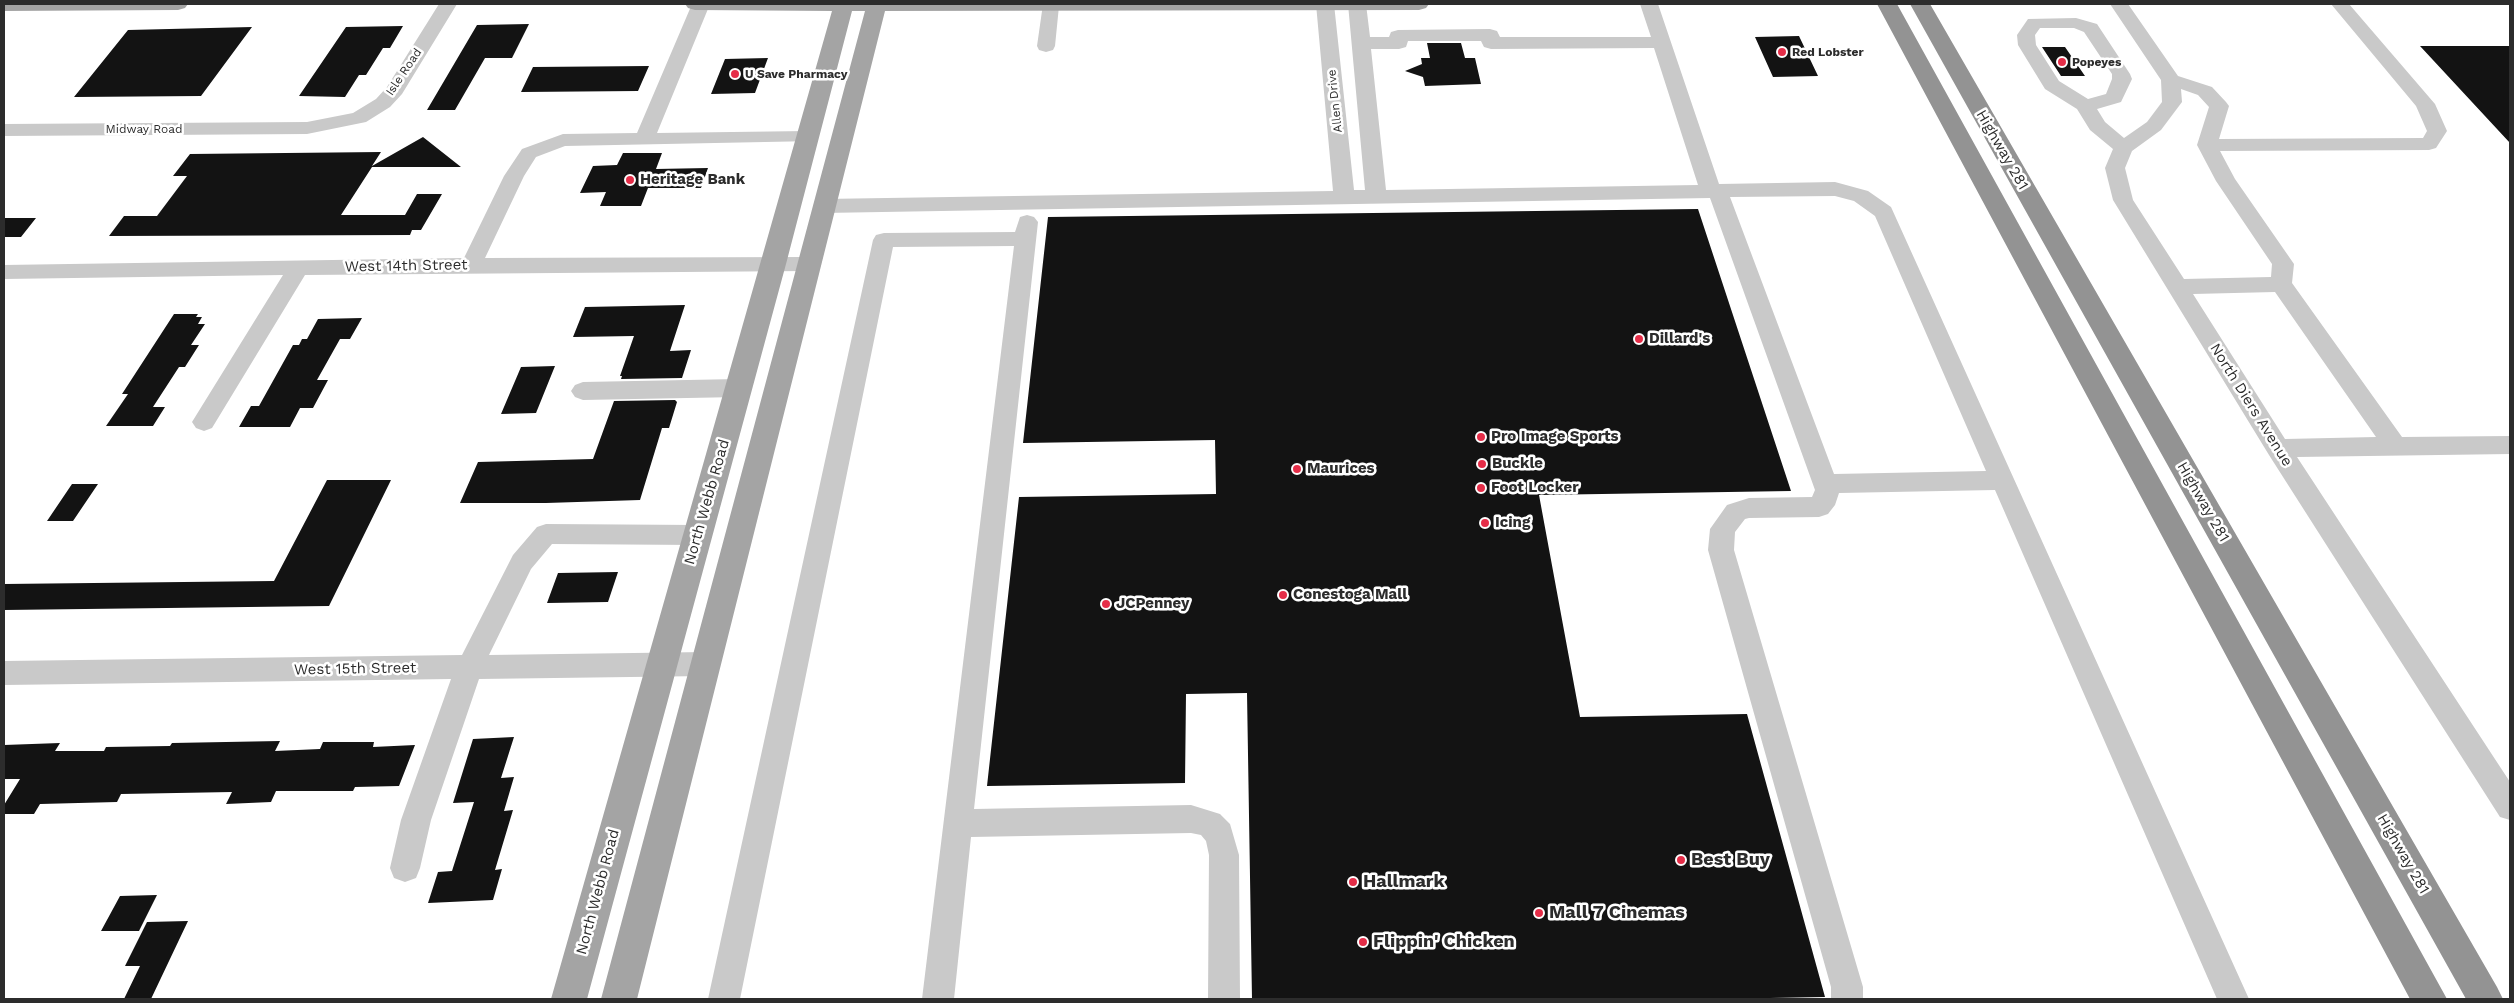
<!DOCTYPE html>
<style>
body{margin:0}
#map{position:relative;width:2514px;height:1003px;overflow:hidden;background:#fff;font-family:"Work Sans",sans-serif}
canvas{display:block}
.frame{position:absolute;inset:0;border:5px solid #2c2c2c;pointer-events:none}
</style>
<div id="map">
<canvas width="2514" height="1003"></canvas>
<div class="frame"></div>
</div>
<script>
const ctx = document.querySelector('canvas').getContext('2d');
ctx.lineJoin = 'round';
function fillPath(path, color) { ctx.fillStyle = color; ctx.fill(path, 'evenodd'); }
const shape = rows => new Path2D(rows.map(r => 'M' + r).join(''));
function strokePath(path, color, width, dash) { ctx.strokeStyle = color; ctx.lineWidth = width; ctx.lineCap = dash ? 'butt' : 'round'; ctx.setLineDash(dash || []); ctx.stroke(path); }
function label(font, color, halo, rows, align = 'center') {
  ctx.font = font + ' "Work Sans",sans-serif'; ctx.lineWidth = 5; ctx.setLineDash([]); ctx.textBaseline = 'middle'; ctx.strokeStyle = halo; ctx.fillStyle = color; for (const [text, x, y, turn = 0] of rows) {
    ctx.save(); ctx.translate(x, y); ctx.rotate((+turn || 0) * Math.PI / 180); ctx.textAlign = isNaN(turn) ? turn : align; if (halo) ctx.strokeText(text, 0, 0); ctx.fillText(text, 0, 0); ctx.restore();
  }
}
const building = shape([
 [529,24,512,58,485,58,455,110,427,110,477,25],
 [403,26,390,48,383,48,366,75,359,75,345,97,299,96,346,27],
 [252,27,201,96,74,97,128,30],
 [1799,36,1818,76,1773,77,1755,37],
 [1427,43,1461,43,1465,58,1475,58,1481,84,1425,86,1423,77,1405,71,1422,64,1421,58,1430,58],
 [2420,46,2510,46,2510,143],
 [2042,47,2065,47,2085,76,2061,76],
 [768,58,755,93,711,94,725,59],
 [649,66,638,91,521,92,533,67],
 [423,137,461,167,372,167,341,215,405,215,417,194,442,194,421,230,412,230,410,235,109,236,124,216,157,216,187,176,173,176,190,154,381,152,372,166],
 [623,153,662,153,656,169,708,168,701,188,648,188,641,206,600,206,606,192,580,193,593,166,617,165],
 [1698,209,1791,491,1539,495,1580,717,1747,714,1825,997,1715,999,1252,999,1247,693,1186,694,1185,783,987,786,1019,497,1216,494,1215,440,1023,443,1048,217],
 [4,218,36,218,21,237,4,237],
 [685,305,670,351,691,350,682,378,621,379,622,376,620,376,634,336,573,337,585,307],
 [174,314,198,314,196,317,202,317,198,324,205,324,191,345,199,345,185,367,179,367,153,407,165,407,153,426,106,426,128,394,122,394],
 [362,318,350,339,340,339,317,380,328,380,313,408,300,408,290,427,239,427,251,406,259,406,293,345,299,345,302,339,307,339,318,319],
 [555,366,536,413,501,414,521,367],
 [675,400,677,402,669,428,662,428,640,500,546,503,460,503,478,462,593,459,614,401],
 [327,480,391,480,329,606,4,610,4,584,274,581],
 [72,484,98,484,73,521,47,521],
 [618,572,608,602,547,603,558,573],
 [514,737,501,778,514,777,504,811,513,810,495,870,502,869,493,900,428,903,438,872,452,871,474,802,453,803,473,739],
 [280,741,275,751,320,749,323,742,374,742,373,747,415,745,399,786,355,787,353,791,276,791,271,802,226,804,232,792,121,794,117,802,40,804,34,814,4,814,4,805,20,779,4,779,4,745,60,743,55,751,104,751,106,747,170,746,172,743],
 [157,895,139,931,101,931,120,896],
 [188,921,151,999,124,999,140,966,125,966,147,922]
]);
const minor = shape([
 [439,4,457,4,402,94,390,107,366,122,307,134,4,136,4,124,307,122,353,113,376,99,387,87,439,4],
 [692,4,710,4,657,133,808,131,815,133,818,137,815,141,565,146,536,157,524,176,485,258,808,257,816,259,819,264,816,269,808,271,305,275,212,428,204,431,196,428,192,422,283,275,4,279,4,265,464,258,504,176,522,149,563,134,637,133,692,4],
 [1043,4,1057,4,1059,6,1055,46,1053,50,1046,52,1039,50,1037,46,1043,4],
 [1316,4,1334,4,1354,190,1365,190,1348,4,1366,4,1370,37,1389,37,1391,32,1398,30,1490,29,1497,31,1500,37,1651,37,1640,4,1658,4,1719,184,1835,182,1868,191,1891,207,2249,999,2217,999,1995,490,1839,493,1835,505,1828,514,1819,517,1749,518,1745,519,1735,532,1734,550,1863,987,1863,999,1831,999,1831,987,1708,550,1710,529,1727,505,1749,498,1812,497,1815,490,1710,198,823,213,816,211,813,206,816,201,823,199,1333,191,1316,4],
 [1408,41,1481,41,1484,47,1491,49,1654,48,1698,185,1386,190,1371,49,1399,49,1406,47,1408,41],
 [1835,196,1854,201,1875,216,1986,471,1834,474,1730,197,1835,196],
 [2110,4,2128,4,2178,76,2212,87,2226,102,2229,106,2219,139,2423,138,2427,131,2416,106,2331,4,2349,4,2435,104,2447,131,2436,148,2429,150,2220,151,2235,179,2294,264,2292,283,2402,437,2510,436,2510,454,2297,457,2510,782,2510,820,2500,817,2269,455,2113,200,2105,168,2113,149,2090,130,2077,109,2045,89,2018,45,2017,35,2028,19,2076,18,2097,24,2130,74,2132,79,2121,102,2097,109,2105,122,2124,138,2147,122,2162,102,2161,80,2110,4],
 [2040,28,2074,28,2084,32,2112,74,2112,79,2106,94,2088,99,2059,81,2036,45,2035,35,2040,28],
 [2181,89,2198,95,2209,107,2197,145,2216,181,2272,264,2271,277,2184,279,2133,200,2125,168,2132,151,2161,130,2182,102,2181,89],
 [2275,292,2376,437,2285,439,2193,294,2275,292],
 [1027,215,1034,217,1038,222,974,809,1191,805,1220,814,1230,824,1239,855,1240,999,1208,999,1209,855,1206,841,1201,835,1191,833,971,837,954,999,922,999,1014,246,893,247,740,999,708,999,873,240,876,235,884,233,1015,232,1020,217,1027,215],
 [739,379,747,382,751,388,747,394,739,397,583,400,575,397,571,391,575,385,583,382,739,379],
 [546,524,698,525,707,528,711,535,707,542,698,545,552,544,531,569,489,655,706,652,716,656,720,664,716,672,706,676,479,679,431,820,420,868,416,878,405,882,394,878,390,868,401,820,451,679,4,685,4,661,462,655,513,555,537,527,546,524]
]);
const major = shape([
 [4,4,188,4,185,8,178,10,4,11,4,4],
 [685,4,1429,4,1426,8,1419,10,885,11,637,999,601,999,865,11,852,11,786,264,587,999,551,999,832,11,695,10,688,8,685,4]
]);
const highway = shape([
 [1877,4,1897,4,2447,999,2410,999,1877,4],
 [1910,4,1930,4,2497,987,2503,999,2466,999,1910,4]
]);
const markers = [
 [1782,52,5,"#e52d48"],
 [2062,62,5,"#e52d48"],
 [735,74,5,"#e52d48"],
 [630,180,5,"#e52d48"],
 [1639,339,5,"#e52d48"],
 [1481,437,5,"#e52d48"],
 [1482,464,5,"#e52d48"],
 [1297,469,5,"#e52d48"],
 [1481,488,5,"#e52d48"],
 [1485,523,5,"#e52d48"],
 [1283,595,5,"#e52d48"],
 [1106,604,5,"#e52d48"],
 [1681,860,5,"#e52d48"],
 [1353,882,5,"#e52d48"],
 [1539,913,5,"#e52d48"],
 [1363,942,5,"#e52d48"]
];
const farPoinames = [
 ["Red Lobster",1792,52],
 ["Popeyes",2072,62],
 ["U Save Pharmacy",745,74]
];
const farStreetnames = [
 ["Isle Road",404,72,-56],
 ["Allen Drive",1335,101,-96],
 ["Midway Road",144,129]
];
const streetNames = [
 ["Highway 281",2002,150,60],
 ["West 14th Street",406,266,-1],
 ["North Diers Avenue",2251,405,58],
 ["North Webb Road",707,502,-74],
 ["Highway 281",2203,502,60],
 ["West 15th Street",355,669,-1],
 ["Highway 281",2403,854,60],
 ["North Webb Road",598,892,-75]
];
const poiNames = [
 ["Heritage Bank",640,180],
 ["Dillard's",1649,339],
 ["Pro Image Sports",1491,437],
 ["Buckle",1492,464],
 ["Maurices",1307,469],
 ["Foot Locker",1491,488],
 ["Icing",1495,523],
 ["Conestoga Mall",1293,595],
 ["JCPenney",1116,604]
];
const nearPoinames = [
 ["Best Buy",1691,860],
 ["Hallmark",1363,882],
 ["Mall 7 Cinemas",1549,913],
 ["Flippin' Chicken",1373,942]
];
fillPath(building, '#131313');
fillPath(minor, '#c9c9c9');
fillPath(major, '#a4a4a4');
fillPath(highway, '#939393');
for (const [x, y, r, color] of markers) { const dot = new Path2D(); dot.arc(x, y, r, 0, 2 * Math.PI); ctx.fillStyle = color; ctx.fill(dot); strokePath(dot, '#fff', 2); }
label('bold 12px', '#2c2c2c', '#fff', farPoinames, 'left');
label('12px', '#2c2c2c', '#fff', farStreetnames);
label('15px', '#2c2c2c', '#fff', streetNames);
label('bold 15px', '#2c2c2c', '#fff', poiNames, 'left');
label('bold 18px', '#2c2c2c', '#fff', nearPoinames, 'left');
</script>
